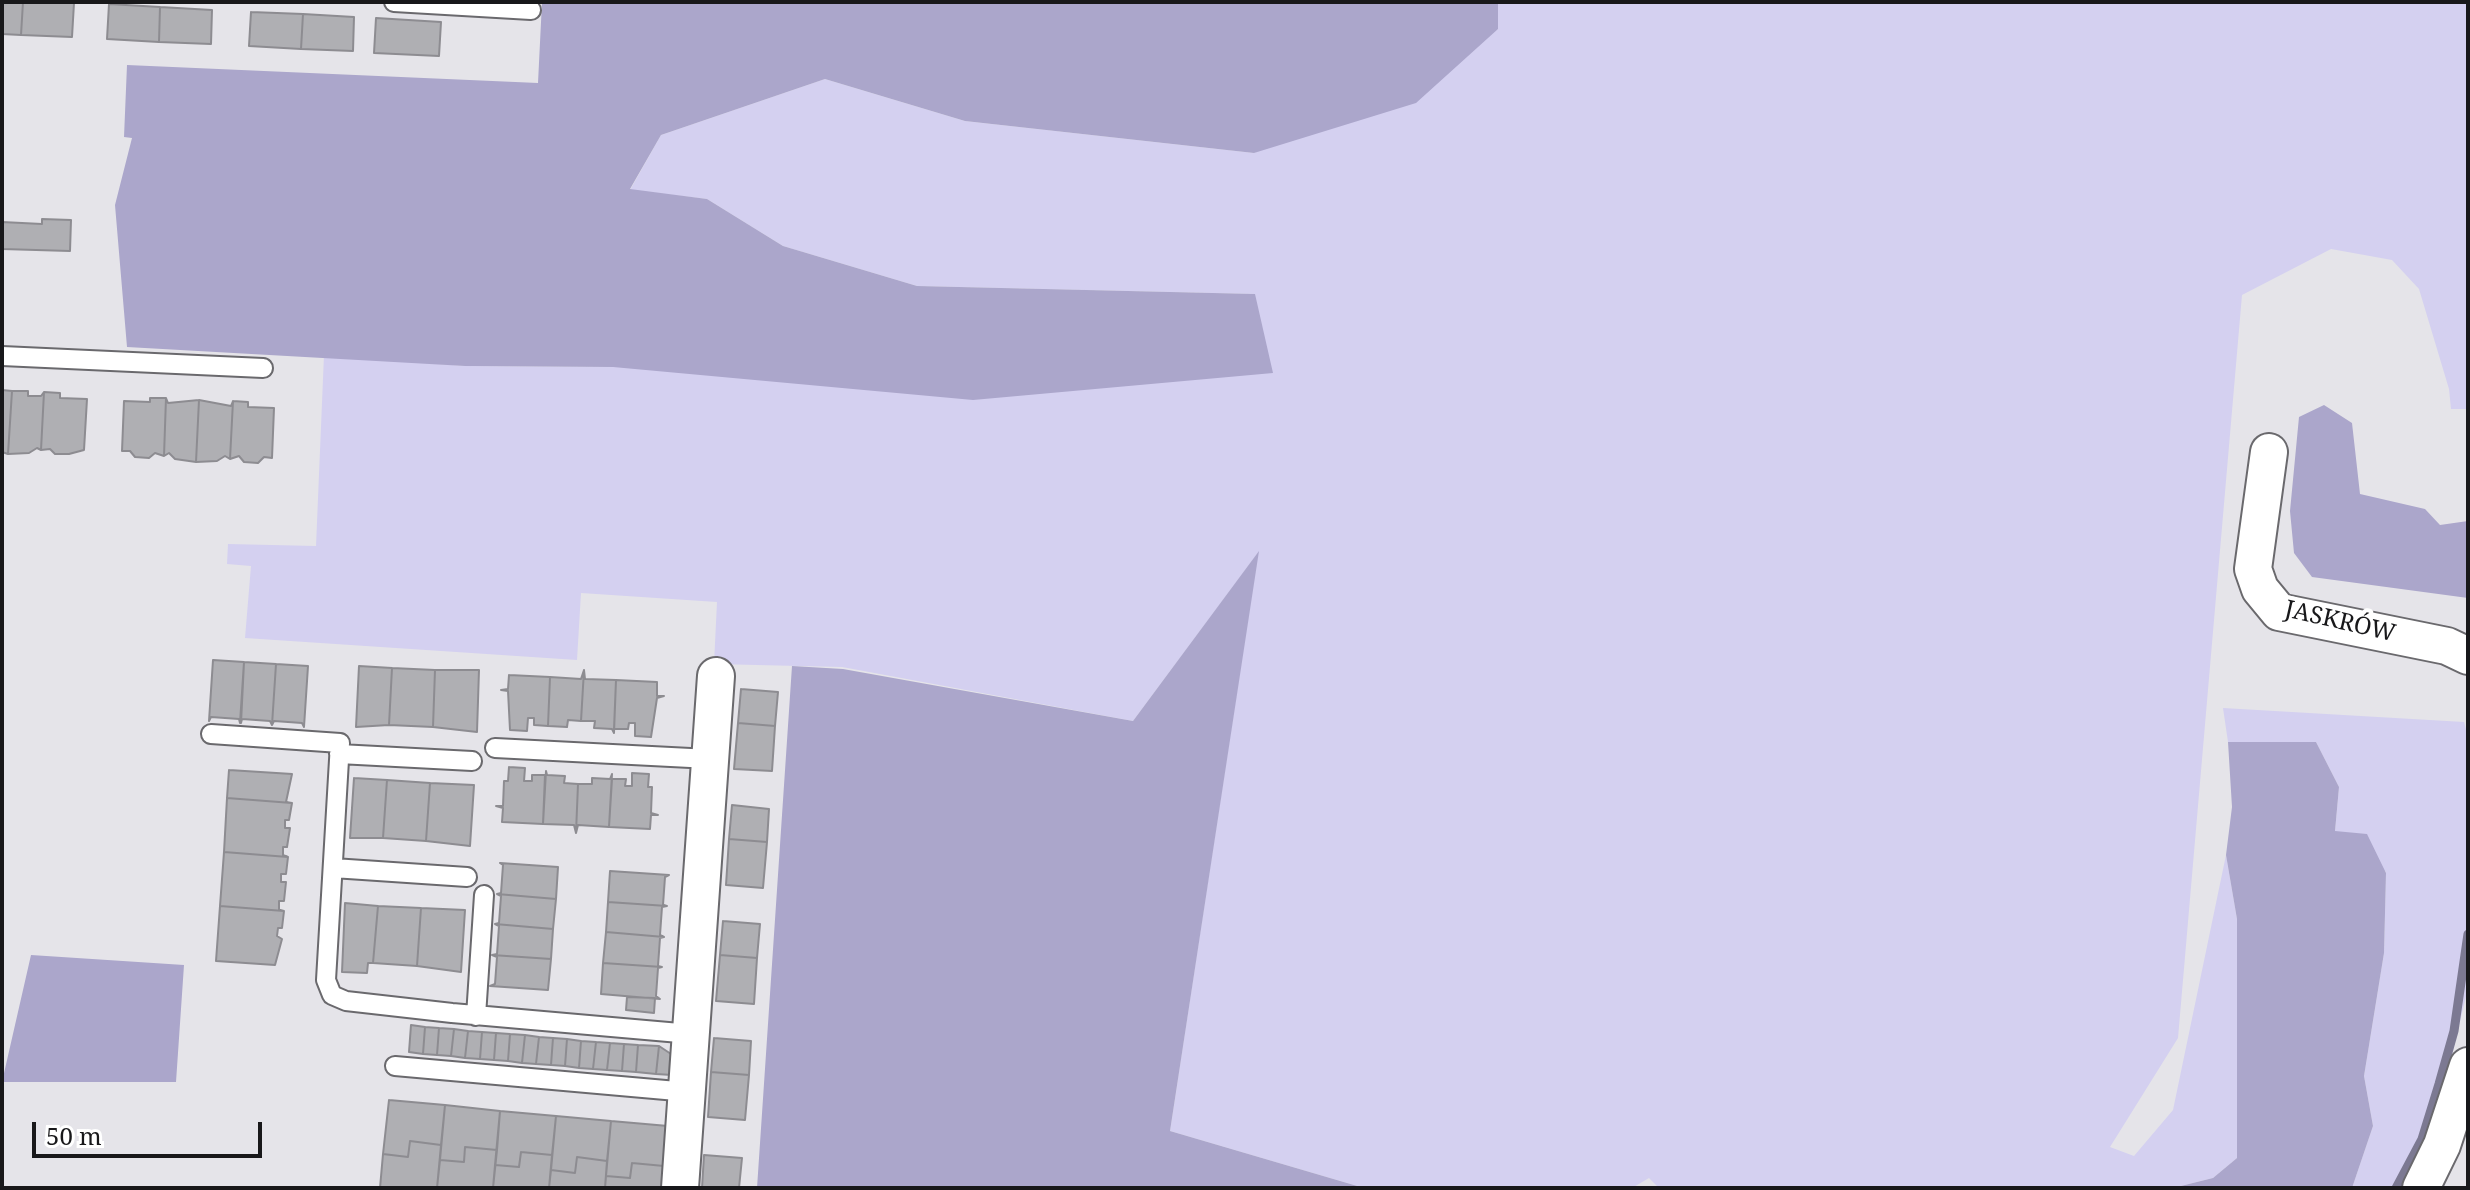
<!DOCTYPE html>
<meta charset="utf-8">
<style>
body{margin:0}
#map{position:relative;width:2470px;height:1190px;overflow:hidden;background:#e5e4e9;font-family:"Noto Serif",serif}
canvas{display:block}
.frame{position:absolute;inset:0;border:4px solid #18181a;pointer-events:none}
.scale{position:absolute;left:32px;top:1122px;width:230px;height:36px;box-sizing:border-box;border:4px solid #18181a;border-top:0;padding-left:10px;font-size:24px;line-height:28px;white-space:nowrap;color:#18181a;-webkit-text-stroke:6px #fff;paint-order:stroke}
</style>
<div id="map">
<canvas width="2470" height="1190"></canvas>
<div class="frame"></div>
<div class="scale">50 m</div>
</div>
<script>
const ctx = document.querySelector('canvas').getContext('2d');
ctx.lineJoin = 'round';
function fillPath(path, color) { ctx.fillStyle = color; ctx.fill(path, 'evenodd'); }
const shape = rows => new Path2D(rows.map(r => 'M' + r).join(''));
function strokePath(path, color, width, dash) { ctx.strokeStyle = color; ctx.lineWidth = width; ctx.lineCap = dash ? 'butt' : 'round'; ctx.setLineDash(dash || []); ctx.stroke(path); }
function label(font, color, halo, rows, align = 'center') {
  ctx.font = font + ' "Noto Serif",serif'; ctx.lineWidth = 8; ctx.setLineDash([]); ctx.textBaseline = 'middle'; ctx.strokeStyle = halo; ctx.fillStyle = color; for (const [text, x, y, turn = 0] of rows) {
    ctx.save(); ctx.translate(x, y); ctx.rotate((+turn || 0) * Math.PI / 180); ctx.textAlign = isNaN(turn) ? turn : align; if (halo) ctx.strokeText(text, 0, 0); ctx.fillText(text, 0, 0); ctx.restore();
  }
}
const green = shape([
 [1498,2,2468,2,2468,409,2451,409,2449,389,2419,289,2392,260,2331,249,2242,295,2178,1038,2110,1147,2134,1156,2173,1110,2226,855,2237,919,2237,1158,2213,1178,2173,1188,1659,1188,1649,1178,1632,1188,1364,1188,1170,1131,1258,553,1133,721,842,667,714,664,717,602,581,593,577,660,245,638,251,566,227,564,228,544,316,546,324,355,465,366,613,367,1255,294,917,286,783,246,707,199,630,190,661,135,825,79,965,121,1254,153,1498,29],
 [2223,708,2464,722,2468,737,2468,988,2450,1063,2400,1188,2352,1188,2373,1126,2364,1076,2384,953,2386,872,2335,831,2339,787,2316,742,2228,742]
]);
const forest = shape([
 [542,2,1498,2,1498,29,1416,103,1254,153,965,121,825,79,661,135,630,189,707,199,783,246,917,286,1255,294,1273,373,973,400,613,367,465,366,127,347,115,205,132,138,124,137,127,65,538,83],
 [2324,405,2352,423,2360,494,2425,509,2440,525,2468,521,2468,598,2312,577,2294,553,2290,511,2299,417],
 [1259,551,1170,1131,1364,1188,757,1188,792,666,843,669,1133,721],
 [2228,742,2316,742,2339,787,2335,831,2367,834,2386,873,2384,953,2364,1076,2373,1126,2352,1188,2173,1188,2213,1178,2237,1158,2237,919,2226,855,2232,807],
 [31,955,184,965,176,1082,2,1082]
]);
const stream = shape([
 [2396,1188,2422,1139,2439,1084,2454,1031,2468,934]
]);
const building = shape([
 [2,2,23,2,21,35,2,34,2,2],
 [23,2,74,3,72,37,21,35,23,2],
 [109,4,160,7,159,42,107,39,109,4],
 [160,7,212,10,211,44,159,42,160,7],
 [251,12,303,14,301,49,249,46,251,12],
 [303,14,354,17,353,51,301,49,303,14],
 [376,18,441,22,439,56,374,53,376,18],
 [42,219,71,220,70,251,2,249,2,222,42,224,42,219],
 [2,390,12,391,8,454,2,452,2,390],
 [12,391,28,391,28,396,41,396,44,392,41,450,37,448,29,453,8,454,12,391],
 [44,392,60,393,60,398,87,399,84,450,69,454,55,454,50,449,41,450,44,392],
 [150,398,166,398,164,456,155,453,149,458,135,457,130,451,122,451,124,401,150,402,150,398],
 [166,398,168,403,199,400,196,462,175,459,169,453,164,456,166,398],
 [199,400,231,406,233,401,230,459,225,456,217,461,196,462,199,400],
 [233,401,248,402,248,407,274,408,272,458,264,457,258,463,244,462,239,456,230,459,233,401],
 [213,660,244,662,240,723,239,719,211,717,209,721,213,660],
 [244,662,276,664,272,725,270,721,242,719,241,723,244,662],
 [276,664,308,666,304,727,302,723,274,721,272,725,276,664],
 [359,666,392,668,389,725,356,727,359,666],
 [392,668,435,670,433,727,389,725,392,668],
 [435,670,479,670,477,732,433,727,435,670],
 [584,670,585,679,616,680,614,733,612,729,594,728,595,721,581,721,584,670],
 [584,670,581,721,568,720,567,727,548,726,550,677,581,679,584,670],
 [509,675,550,677,548,726,534,725,534,718,528,718,527,731,510,730,508,691,501,690,508,689,509,675],
 [616,680,657,682,657,696,664,696,657,698,651,737,635,736,635,723,629,723,628,729,614,729,616,680],
 [741,689,778,692,775,726,738,723,741,689],
 [738,723,775,726,772,771,734,769,738,723],
 [509,767,525,768,524,781,532,781,532,775,545,775,543,824,502,822,503,808,496,806,503,806,504,781,508,781,509,767],
 [229,770,292,774,286,802,292,803,227,798,229,770],
 [546,771,547,775,565,776,564,783,578,784,576,833,574,825,543,824,546,771],
 [632,773,649,774,648,787,652,787,651,813,658,815,651,815,650,829,609,827,612,779,626,779,625,786,632,786,632,773],
 [612,774,609,827,578,825,576,833,578,784,592,784,592,778,610,779,612,774],
 [354,778,387,780,383,838,350,838,354,778],
 [387,780,430,783,426,841,383,838,387,780],
 [430,783,474,785,470,846,426,841,430,783],
 [227,798,292,803,289,820,285,820,285,828,290,828,287,847,283,847,283,855,288,857,224,852,227,798],
 [732,805,769,809,767,842,729,839,732,805],
 [729,839,767,842,763,888,726,885,729,839],
 [224,852,288,857,286,874,281,874,281,882,286,882,284,901,279,901,279,910,284,911,220,906,224,852],
 [500,863,558,867,556,899,497,894,501,893,503,865,500,863],
 [610,871,669,875,665,877,663,905,667,906,608,902,610,871],
 [497,894,556,899,553,929,495,924,499,923,501,896,497,894],
 [608,902,667,906,662,907,660,935,664,937,606,932,608,902],
 [345,903,378,906,373,963,368,963,367,973,342,972,345,903],
 [220,906,284,911,282,928,278,928,277,936,282,939,275,965,216,961,220,906],
 [378,906,421,908,417,966,373,963,378,906],
 [421,908,465,910,461,972,417,966,421,908],
 [723,921,760,924,757,958,720,955,723,921],
 [495,924,553,929,551,959,492,955,497,954,499,926,495,924],
 [606,932,664,937,660,938,658,966,662,967,603,963,606,932],
 [492,955,551,959,548,990,490,986,495,984,497,957,492,955],
 [720,955,757,958,754,1004,716,1001,720,955],
 [603,963,662,967,658,968,656,996,660,999,601,994,603,963],
 [627,997,655,998,654,1013,626,1010,627,997],
 [411,1025,425,1027,423,1054,409,1052,411,1025],
 [425,1027,439,1028,437,1055,423,1054,425,1027],
 [439,1028,454,1029,451,1056,437,1055,439,1028],
 [454,1029,468,1031,465,1058,451,1056,454,1029],
 [468,1031,482,1032,480,1059,465,1058,468,1031],
 [482,1032,496,1033,494,1060,480,1059,482,1032],
 [496,1033,510,1034,508,1061,494,1060,496,1033],
 [510,1034,525,1035,522,1063,508,1061,510,1034],
 [525,1035,539,1037,536,1064,522,1063,525,1035],
 [539,1037,553,1038,551,1065,536,1064,539,1037],
 [553,1038,567,1039,565,1066,551,1065,553,1038],
 [714,1038,751,1041,749,1075,711,1072,714,1038],
 [567,1039,581,1041,579,1068,565,1066,567,1039],
 [581,1041,596,1042,593,1069,579,1068,581,1041],
 [596,1042,610,1043,607,1070,593,1069,596,1042],
 [610,1043,624,1044,622,1071,607,1070,610,1043],
 [624,1044,638,1045,636,1072,622,1071,624,1044],
 [638,1045,659,1046,656,1074,636,1072,638,1045],
 [659,1046,674,1056,672,1075,656,1074,659,1046],
 [711,1072,749,1075,745,1120,708,1117,711,1072],
 [389,1100,445,1105,441,1145,410,1141,408,1157,383,1154,389,1100],
 [445,1105,500,1111,497,1150,465,1147,464,1162,440,1160,445,1105],
 [500,1111,556,1116,552,1155,521,1152,519,1167,495,1165,500,1111],
 [556,1116,611,1121,607,1161,577,1157,575,1173,551,1170,556,1116],
 [611,1121,668,1126,664,1166,632,1163,630,1178,606,1176,611,1121],
 [410,1141,441,1145,437,1188,380,1188,383,1154,408,1157,410,1141],
 [465,1147,497,1150,493,1188,437,1188,440,1160,464,1162,465,1147],
 [521,1152,552,1155,549,1188,493,1188,495,1165,519,1167,521,1152],
 [704,1155,742,1158,739,1188,702,1188,704,1155],
 [577,1157,607,1161,605,1188,549,1188,551,1170,575,1173,577,1157],
 [632,1163,664,1166,662,1188,605,1188,606,1176,630,1178,632,1163]
]);
const lane = shape([
 [394,2,531,10],
 [2,356,263,368],
 [211,734,340,743,326,980,332,995,346,1001,452,1013,691,1034],
 [495,748,710,759],
 [339,754,472,761],
 [333,868,467,877],
 [476,1016,484,895],
 [395,1066,688,1092]
]);
const street = shape([
 [2269,452,2253,569,2260,589,2279,612,2447,646,2468,656],
 [680,1188,716,676],
 [2421,1188,2442,1145,2468,1066]
]);
const streetNames = [
 ["JASKRÓW",2340,622,13]
];
fillPath(green, '#d4d0f0');
fillPath(forest, '#aba6cb');
strokePath(stream, '#7c7992', 9);
fillPath(building, '#afafb3');
strokePath(building, '#8d8c91', 2);
strokePath(lane, '#6a696d', 22);
strokePath(street, '#6a696d', 40);
strokePath(lane, '#fff', 18);
strokePath(street, '#fff', 36);
label('24px', '#18181a', '#fff', streetNames);
</script>
